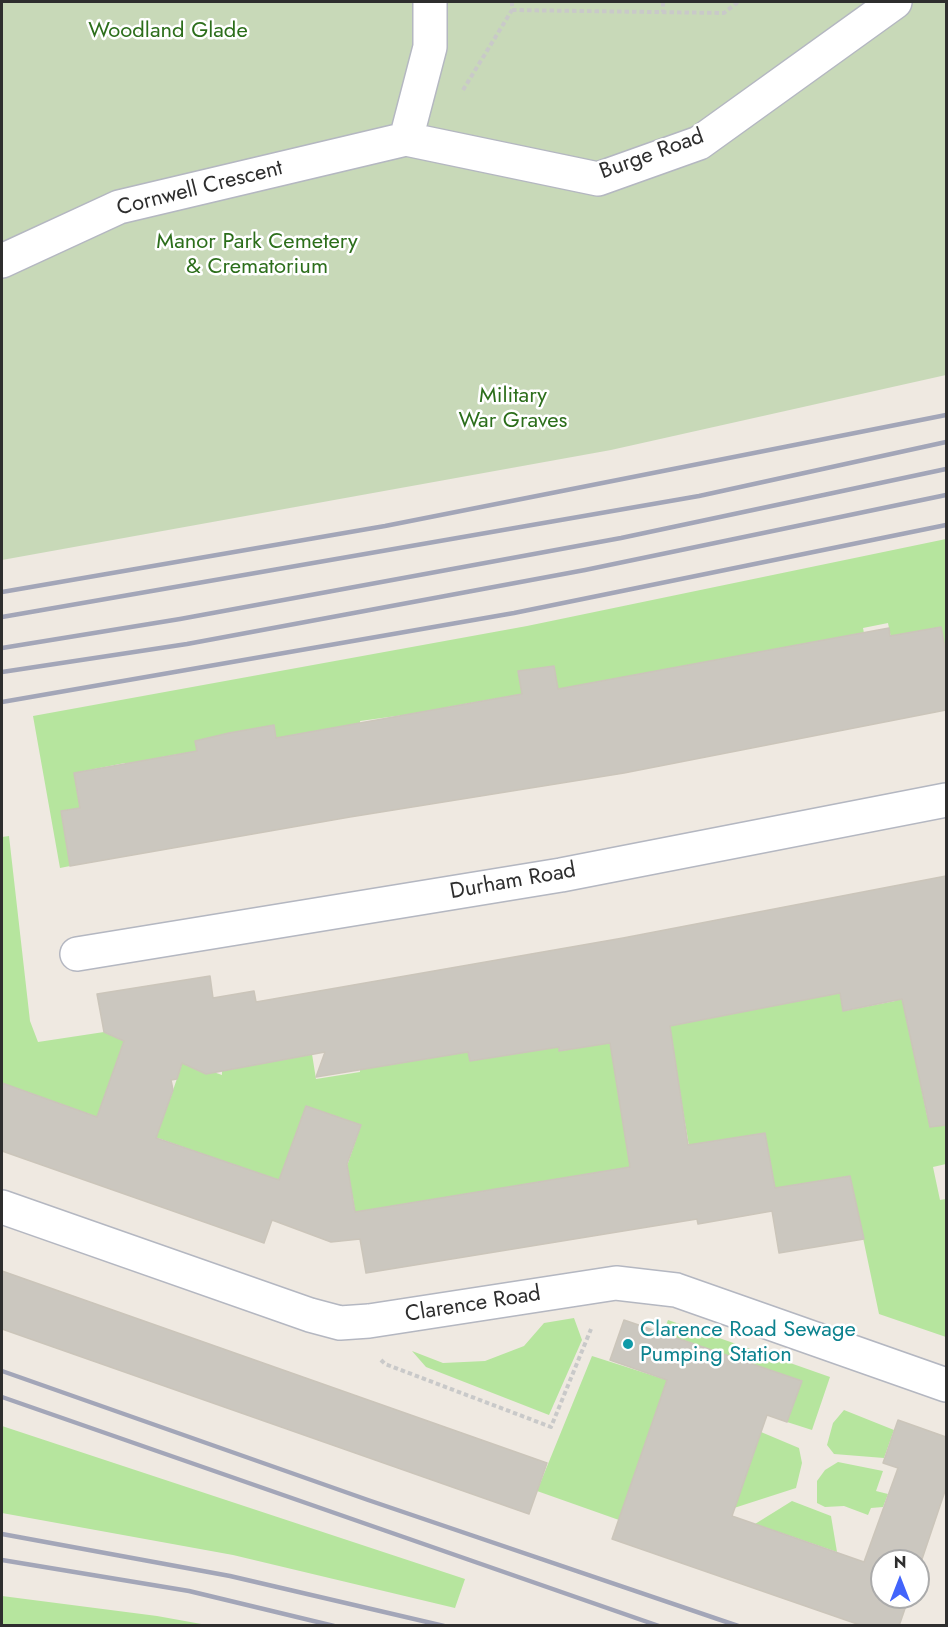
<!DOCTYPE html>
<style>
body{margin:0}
#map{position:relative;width:948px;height:1627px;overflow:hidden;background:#efe9e1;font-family:Jost,sans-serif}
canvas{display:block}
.frame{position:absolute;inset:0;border:3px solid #2e2e2e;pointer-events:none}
.north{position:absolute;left:870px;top:1549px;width:60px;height:60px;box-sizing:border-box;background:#fff;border:2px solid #ababab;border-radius:50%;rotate:0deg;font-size:16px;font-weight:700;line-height:24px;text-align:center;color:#2e2e2e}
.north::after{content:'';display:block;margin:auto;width:21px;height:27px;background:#4264fb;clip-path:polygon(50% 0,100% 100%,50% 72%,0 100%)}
</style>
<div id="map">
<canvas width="948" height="1627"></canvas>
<div class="frame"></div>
<div class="north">N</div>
</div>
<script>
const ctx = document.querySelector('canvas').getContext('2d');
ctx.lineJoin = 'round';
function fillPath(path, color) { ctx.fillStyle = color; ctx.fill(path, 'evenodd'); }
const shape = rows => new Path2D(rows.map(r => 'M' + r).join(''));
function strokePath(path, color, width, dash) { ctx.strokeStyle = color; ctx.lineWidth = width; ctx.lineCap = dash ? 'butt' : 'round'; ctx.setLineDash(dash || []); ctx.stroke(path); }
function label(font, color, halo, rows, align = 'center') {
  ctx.font = font + ' Jost,sans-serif'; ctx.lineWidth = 5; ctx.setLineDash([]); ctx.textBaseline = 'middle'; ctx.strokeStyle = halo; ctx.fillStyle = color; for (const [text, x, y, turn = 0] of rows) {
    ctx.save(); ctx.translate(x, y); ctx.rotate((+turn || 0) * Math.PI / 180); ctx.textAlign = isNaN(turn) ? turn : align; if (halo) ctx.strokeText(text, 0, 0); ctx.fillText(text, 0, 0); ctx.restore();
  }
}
const green = shape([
 [946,539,946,653,941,627,899,635,906,714,888,623,863,628,864,633,558,689,554,666,519,671,522,694,448,707,454,744,417,751,411,714,360,721,365,759,298,734,276,738,274,725,197,751,162,757,168,793,132,799,125,763,74,773,80,808,61,811,70,866,60,868,33,716,527,626],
 [9,836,30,1021,38,1042,104,1032,124,1041,103,1119,2,1083,2,837],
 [884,943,930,977,946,974,946,1046,914,1053,927,1115,946,1111,946,1164,933,1167,940,1200,946,1199,946,1337,879,1314,850,1176,775,1188,765,1133,689,1146,679,1087,619,1097,630,1167,355,1212,353,1198,335,1201,361,1125,306,1106,279,1181,152,1136,170,1099,183,1061,222,1075,222,1071,312,1054,316,1079,360,1072,360,1065,556,1033,560,1051,584,1047,832,954,844,1011,895,1001],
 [574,1318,582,1340,549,1415,426,1367,412,1351,443,1363,485,1361,524,1346,544,1323],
 [668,1320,830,1377,812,1430,787,1422,801,1381,663,1333],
 [592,1356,667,1380,619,1520,537,1491],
 [844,1410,894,1430,884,1458,834,1454,827,1445,833,1423],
 [2,1426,465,1579,455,1608,233,1555,2,1513],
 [761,1432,799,1448,802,1463,796,1488,734,1508],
 [838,1462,883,1471,876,1491,888,1494,883,1507,871,1508,868,1515,844,1506,825,1507,817,1503,817,1481,825,1470],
 [792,1501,831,1516,837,1552,755,1524],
 [2,1596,157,1616,207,1625,2,1625]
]);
const cemetery = shape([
 [2,2,946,2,946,375,611,450,2,560]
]);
const building = shape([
 [941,627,946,653,946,710,624,773,350,817,70,866,61,811,80,808,74,773,197,751,195,741,229,733,274,725,276,738,522,694,518,671,554,666,558,689,889,628,890,636,941,627],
 [946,876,946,1125,930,1127,902,999,843,1011,840,993,670,1026,688,1145,765,1133,775,1188,850,1176,864,1239,779,1253,772,1211,698,1224,697,1219,366,1273,360,1239,331,1242,272,1220,264,1243,2,1151,2,1083,97,1117,124,1041,104,1032,97,994,210,976,213,998,254,991,256,1002,623,938,946,876],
 [610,1043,630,1167,355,1212,347,1164,361,1125,306,1106,279,1180,156,1138,173,1090,171,1080,177,1079,182,1063,206,1074,325,1052,316,1077,468,1052,470,1061,559,1047,559,1051,610,1043],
 [2,1271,547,1463,529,1514,2,1329,2,1271],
 [624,1320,802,1381,787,1422,767,1415,732,1516,864,1562,898,1468,883,1463,898,1420,946,1437,946,1488,918,1571,918,1561,882,1561,882,1597,909,1597,899,1626,863,1626,612,1539,667,1380,610,1360,624,1320]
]);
const path = shape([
 [663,2,663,12],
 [512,10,724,13,738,2],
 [463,90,512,10,512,2],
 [381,1360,385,1364,551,1427,591,1329]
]);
const minor = shape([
 [406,139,430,47,430,2],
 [2,261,119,207,406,139,598,179,699,143,895,2],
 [77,954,561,875,946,800],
 [2,1207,310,1315,340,1323,369,1321,616,1283,676,1290,946,1385]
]);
const rail = shape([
 [2,592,385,526,946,415],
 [2,617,699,496,946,442],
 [2,648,180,619,621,538,946,469],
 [2,672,187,644,585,570,946,495],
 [2,702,514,613,946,525],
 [2,1371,368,1500,738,1626],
 [2,1397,659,1626],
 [2,1534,230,1576,444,1626],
 [2,1560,189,1591,334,1626]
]);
const markers = [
 [628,1344,6,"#0f9aa8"]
];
const parkNames = [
 ["Woodland Glade",168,32],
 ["Manor Park Cemetery",257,243],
 ["& Crematorium",257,268],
 ["Military",513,397],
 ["War Graves",513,422]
];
const streetNames = [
 ["Burge Road",652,155,-20],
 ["Cornwell Crescent",200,189,-14],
 ["Durham Road",513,882,-10],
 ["Clarence Road",473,1305,-9]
];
const cultureNames = [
 ["Clarence Road Sewage",640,1331],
 ["Pumping Station",640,1356]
];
fillPath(green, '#b6e59e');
fillPath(cemetery, '#c8d9b8');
fillPath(building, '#cbc7bf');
strokePath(building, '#cbc5ba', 1.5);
strokePath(minor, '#b4b7c1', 36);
strokePath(path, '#c9c9c9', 4, [4.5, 3]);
strokePath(minor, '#fff', 33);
strokePath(rail, '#a3a6b8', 4.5);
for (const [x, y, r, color] of markers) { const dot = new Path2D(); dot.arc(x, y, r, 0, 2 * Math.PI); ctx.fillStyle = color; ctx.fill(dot); strokePath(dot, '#fff', 2); }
label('22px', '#2c6e1b', '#fff', parkNames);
label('22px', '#2e2e2e', '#fff', streetNames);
label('22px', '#0d838f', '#fff', cultureNames, 'left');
</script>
